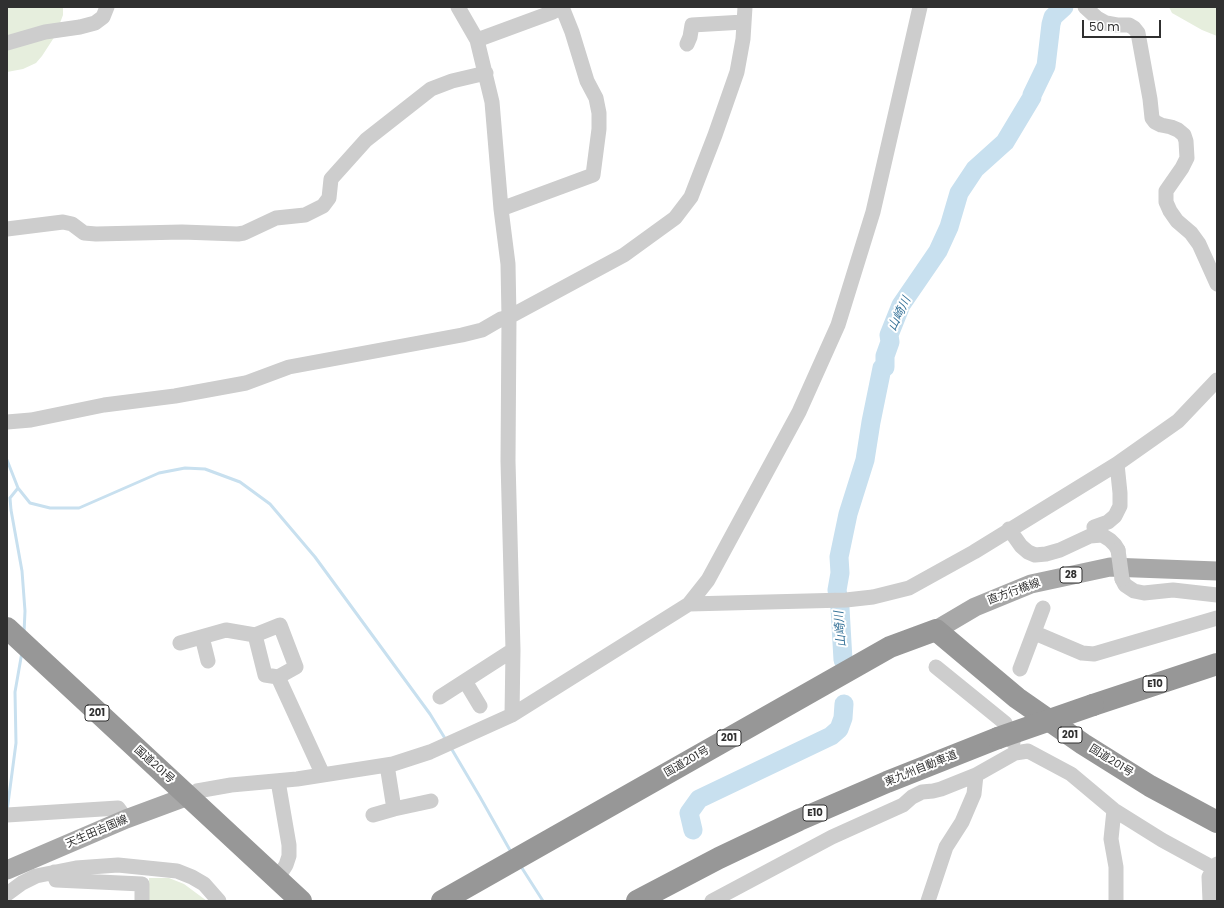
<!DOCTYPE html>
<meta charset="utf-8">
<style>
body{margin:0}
#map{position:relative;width:1224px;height:908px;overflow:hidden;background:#fff;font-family:Poppins,sans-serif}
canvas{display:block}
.frame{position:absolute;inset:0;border:8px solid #303030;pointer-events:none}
.scale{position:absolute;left:1082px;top:20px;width:79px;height:18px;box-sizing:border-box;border:2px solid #303030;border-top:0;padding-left:5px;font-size:12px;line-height:14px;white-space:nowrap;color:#303030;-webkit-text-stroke:3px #fff;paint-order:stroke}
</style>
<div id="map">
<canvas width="1224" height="908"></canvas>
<div class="frame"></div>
<div class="scale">50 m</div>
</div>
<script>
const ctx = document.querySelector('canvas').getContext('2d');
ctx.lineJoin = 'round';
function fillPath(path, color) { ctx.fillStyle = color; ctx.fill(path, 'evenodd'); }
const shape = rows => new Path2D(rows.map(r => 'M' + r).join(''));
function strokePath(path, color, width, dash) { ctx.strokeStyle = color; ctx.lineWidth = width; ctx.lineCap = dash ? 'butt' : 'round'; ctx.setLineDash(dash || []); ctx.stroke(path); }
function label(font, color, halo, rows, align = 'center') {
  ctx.font = font + ' Poppins,"Noto Sans JP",sans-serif'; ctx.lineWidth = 4; ctx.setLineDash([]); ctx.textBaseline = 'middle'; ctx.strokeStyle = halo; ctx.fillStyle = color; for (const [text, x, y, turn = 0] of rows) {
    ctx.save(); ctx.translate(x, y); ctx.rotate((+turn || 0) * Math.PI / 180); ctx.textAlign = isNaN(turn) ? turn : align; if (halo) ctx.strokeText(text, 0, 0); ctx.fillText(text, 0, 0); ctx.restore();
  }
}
const green = shape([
 [7,7,63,7,63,15,55,36,42,56,36,63,23,69,7,72],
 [1169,7,1217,7,1217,36,1202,30,1172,13],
 [149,878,169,878,184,884,207,901,149,901]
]);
const stream = shape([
 [7,460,18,488,30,503,50,508,79,508,159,473,185,468,205,469,240,482,270,504,315,557,430,714,446,740],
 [18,488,10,498,11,510,22,571,25,611,24,633],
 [451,748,480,797,511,852],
 [7,811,16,743,15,692,22,652],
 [520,865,543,901]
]);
const river = shape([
 [843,660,840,608,837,590,840,573,839,557,848,514,865,460,871,422,882,368,885,367,885,356,890,342,889,335,901,305,938,251,949,227,959,193,975,169,1005,142,1032,97,1032,95,1046,66,1051,24,1053,17,1064,7],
 [693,830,689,813,699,799,831,736,839,729,843,718,844,704]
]);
const minor = shape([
 [458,7,477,40,492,102,501,209,508,264,509,317,508,461,513,650,512,715],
 [1085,7,1097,18,1106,23,1117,25,1129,25,1134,28,1138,33,1150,99,1152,118,1155,122,1161,125,1171,127,1178,130,1184,135,1186,141,1187,158,1182,168,1166,191,1166,202,1170,211,1177,221,1191,233,1199,244,1217,284],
 [477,40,553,12,561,7],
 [7,43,45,32,80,27,95,23,103,17,107,7],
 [687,44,690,37,692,25,744,22],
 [501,209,593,175,599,129,599,113,596,98,587,81,572,32,562,7],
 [7,229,63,222,72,224,84,233,96,234,182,232,238,234,244,233,276,218,305,215,323,206,329,198,331,179,366,140,431,89,452,81,486,73],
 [7,422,31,420,104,405,175,396,246,383,289,367,462,335,482,330,501,319,509,317,624,255,675,218,691,197,715,135,737,72,743,39,745,7],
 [1094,527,1108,522,1115,516,1120,506,1120,493,1117,464],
 [1009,529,1021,546,1028,552,1035,555,1046,554,1060,550,1090,536,1102,535,1110,540,1115,545,1118,550],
 [1122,579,1125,585,1134,591,1144,593,1173,590,1217,595],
 [689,604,846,600,873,597,909,588,974,552,1117,464,1178,421,1217,380],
 [1035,633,1082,653,1094,654,1217,618],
 [202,637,208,661],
 [180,643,226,630,255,635],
 [936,667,1005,723,1013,742],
 [1020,669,1043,608],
 [278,677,265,675,255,635,280,625,296,667,278,677,323,775],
 [465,681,480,706],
 [440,697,513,650],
 [387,765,394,809,431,801],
 [188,796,197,791,231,785,297,779,393,764,430,752,512,715,689,604,708,580,799,412,838,325,873,212,920,7],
 [1114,810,1111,839,1116,867,1116,901],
 [7,815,118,808,126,819],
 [373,815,394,809],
 [54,872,56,880,142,884,142,901],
 [277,879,286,865,289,856,289,845,278,781],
 [7,894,22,883,36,876,76,868,118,865,177,871,192,877,204,884,219,901],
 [712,901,832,837,903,805,912,797,922,792,933,791,941,789,976,775,1015,753,1028,751,1071,774,1114,810,1162,840,1217,870],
 [928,901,946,847,962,822,974,794,976,775],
 [1210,901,1209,877,1217,864]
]);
const major = shape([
 [936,630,975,607,1031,584,1110,567,1217,571],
 [7,870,126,819,188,796]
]);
const highway = shape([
 [7,628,301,901],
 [936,630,1017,698,1083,744,1150,786,1217,822],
 [1093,705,1217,664],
 [442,901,890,647,936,630],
 [637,901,719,858,799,820,887,782,998,738]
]);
const minorBridge = shape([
 [1118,550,1122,579]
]);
const highwayBridge = shape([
 [998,738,1093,705]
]);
const shields = [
 [1071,575,22],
 [1155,684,24],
 [97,713,24],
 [1070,735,24],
 [729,738,24],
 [815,813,24]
];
const shieldNames = [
 ["28",1071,575],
 ["E10",1155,684],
 ["201",97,713],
 ["201",1070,735],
 ["201",729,738],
 ["E10",815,813]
];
const streetNames = [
 ["直方行橋線",1014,592,-20],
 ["国道201号",1111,761,32],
 ["国道201号",687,762,-30],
 ["国道201号",154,765,42],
 ["東九州自動車道",921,769,-22],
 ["天生田吉国線",97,832,-23]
];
const waterNames = [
 ["山崎川",900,314,-64],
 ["山崎川",841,629,-95]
];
fillPath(green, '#e6eedd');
strokePath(stream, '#c8e0ef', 3);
strokePath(river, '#c8e0ef', 19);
strokePath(minor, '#cdcdcd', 15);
strokePath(major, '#a8a8a8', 19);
strokePath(highway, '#979797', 22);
strokePath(minorBridge, '#cdcdcd', 15);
strokePath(highwayBridge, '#979797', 22);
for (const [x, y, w] of shields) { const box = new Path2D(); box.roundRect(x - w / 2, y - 8, w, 16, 3); ctx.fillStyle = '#fff'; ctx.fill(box); strokePath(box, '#303030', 1); }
label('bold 10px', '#303030', null, shieldNames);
label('11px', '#303030', '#fff', streetNames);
label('italic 12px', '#377399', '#fff', waterNames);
</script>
